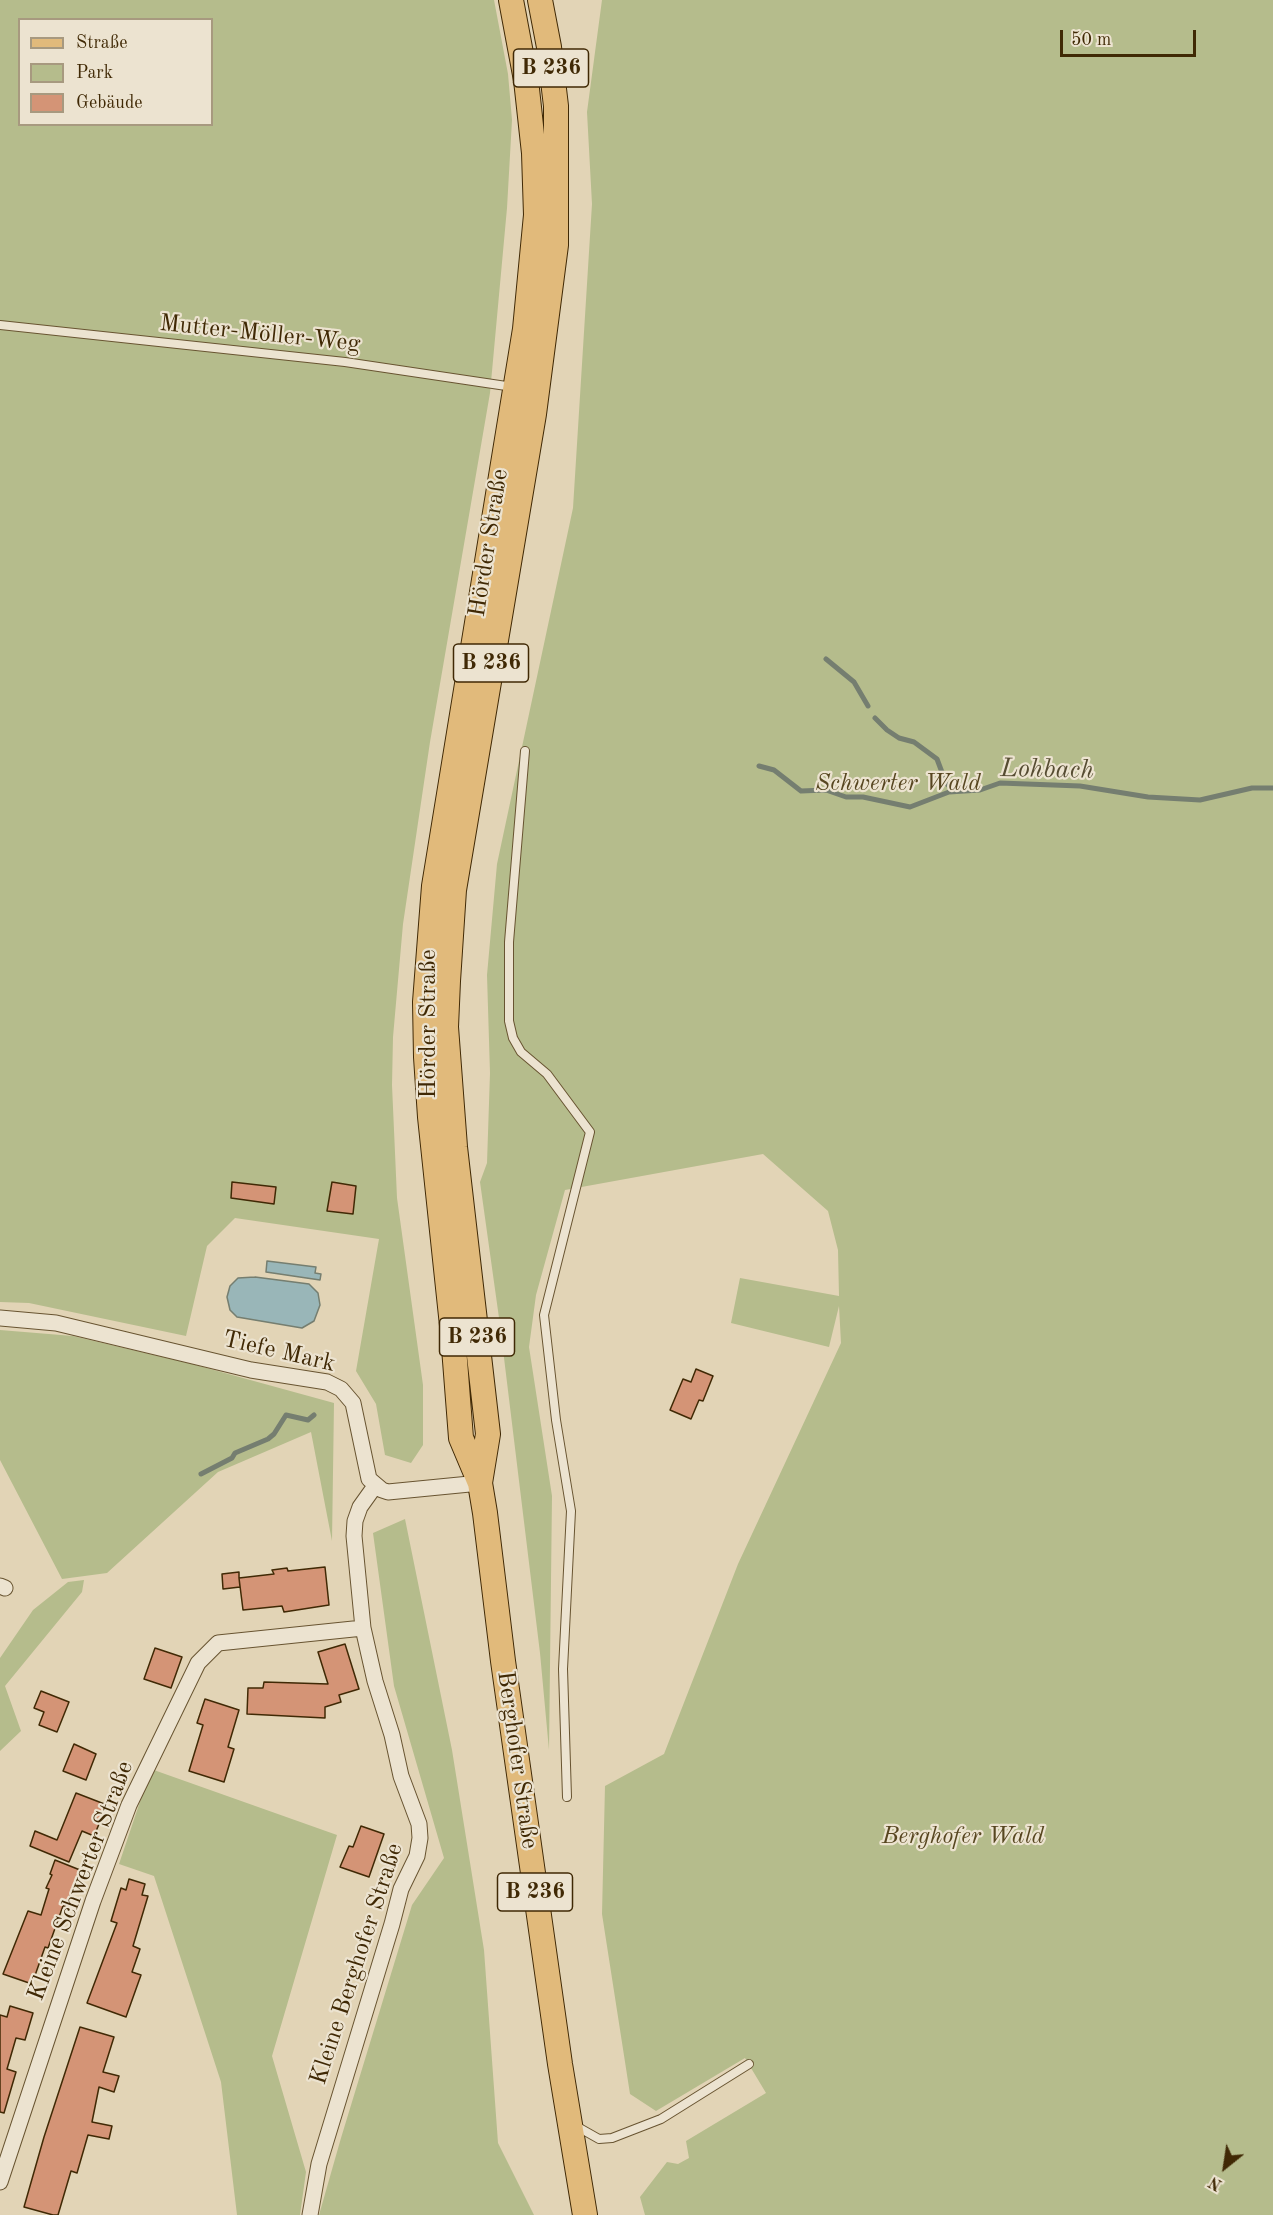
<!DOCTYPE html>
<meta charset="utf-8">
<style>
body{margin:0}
#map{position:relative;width:1273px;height:2215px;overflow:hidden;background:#e2d4b6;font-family:"Old Standard TT",serif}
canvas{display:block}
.legend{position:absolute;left:18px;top:18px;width:195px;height:108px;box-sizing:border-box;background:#ece3d0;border:2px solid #a7997f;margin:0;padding:8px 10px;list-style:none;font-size:18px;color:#402905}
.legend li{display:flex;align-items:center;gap:12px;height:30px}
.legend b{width:30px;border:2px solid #a7997f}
.north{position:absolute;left:1195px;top:2137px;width:60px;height:60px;-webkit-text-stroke:4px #ece3d0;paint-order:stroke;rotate:210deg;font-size:16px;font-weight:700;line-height:24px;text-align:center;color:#402905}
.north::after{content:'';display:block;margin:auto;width:21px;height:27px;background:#402905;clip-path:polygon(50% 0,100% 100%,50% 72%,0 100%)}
.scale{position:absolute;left:1060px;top:30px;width:136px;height:27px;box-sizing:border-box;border:3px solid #402905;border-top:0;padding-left:8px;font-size:18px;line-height:21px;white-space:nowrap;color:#402905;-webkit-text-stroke:4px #ece3d0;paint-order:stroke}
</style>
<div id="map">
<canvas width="1273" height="2215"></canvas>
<ul class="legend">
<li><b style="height:8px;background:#e1ba7b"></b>Straße</li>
<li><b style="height:16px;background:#b5bc8c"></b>Park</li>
<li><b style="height:16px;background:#d49476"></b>Gebäude</li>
</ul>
<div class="north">N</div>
<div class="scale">50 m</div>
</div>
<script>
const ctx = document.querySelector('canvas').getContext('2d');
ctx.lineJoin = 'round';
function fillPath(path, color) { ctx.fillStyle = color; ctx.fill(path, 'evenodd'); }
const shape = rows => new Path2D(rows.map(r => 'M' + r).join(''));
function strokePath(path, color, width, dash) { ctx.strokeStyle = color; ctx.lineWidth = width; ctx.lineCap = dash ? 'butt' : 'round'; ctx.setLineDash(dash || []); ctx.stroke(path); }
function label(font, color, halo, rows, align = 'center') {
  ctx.font = font + ' "Old Standard TT",serif'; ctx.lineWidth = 4.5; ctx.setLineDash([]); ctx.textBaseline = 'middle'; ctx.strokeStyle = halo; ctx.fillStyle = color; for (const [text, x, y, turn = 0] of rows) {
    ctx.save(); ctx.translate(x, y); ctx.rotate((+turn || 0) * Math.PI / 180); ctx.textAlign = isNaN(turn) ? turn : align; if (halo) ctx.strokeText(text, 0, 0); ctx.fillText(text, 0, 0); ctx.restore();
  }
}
const green = shape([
 [0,0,494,0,508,74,512,120,507,208,490,393,430,742,403,924,393,1037,392,1085,397,1198,423,1385,423,1445,411,1463,385,1455,376,1404,356,1371,379,1239,235,1218,207,1246,186,1336,29,1303,0,1302],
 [20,20,212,20,212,124,20,124],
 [602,0,1273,0,1273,2215,645,2215,640,2197,667,2162,678,2164,689,2158,686,2141,766,2093,745,2058,656,2111,630,2094,602,1914,605,1786,664,1754,738,1564,841,1343,839,1306,829,1347,731,1323,740,1278,839,1296,838,1250,828,1211,763,1154,565,1190,536,1295,529,1347,552,1496,549,1750,540,1653,500,1325,480,1182,487,1163,490,1073,487,975,497,864,573,508,592,204,587,112],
 [0,1330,73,1336,192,1364,334,1403,332,1541,311,1432,218,1472,107,1573,62,1579,0,1460],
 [405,1519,452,1750,484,1950,498,2143,534,2215,319,2215,341,2138,412,1905,444,1858,394,1686,373,1533],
 [84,1580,82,1592,5,1686,21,1731,0,1751,0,1658,33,1610,68,1582],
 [151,1769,337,1835,272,2056,306,2172,300,2215,237,2215,221,2082,154,1876,119,1864]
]);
const water = shape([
 [267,1261,316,1267,315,1273,321,1274,320,1280,266,1272,267,1261],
 [255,1277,309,1284,318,1293,320,1305,314,1321,302,1328,237,1317,230,1310,227,1297,230,1286,238,1278,255,1277]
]);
const stream = shape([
 [826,659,854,682,868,706],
 [875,718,887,730,899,738,914,742,937,759,946,783,954,791],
 [759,766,774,770,801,791,826,790,846,797,863,797,910,807,949,792,980,790,1000,783,1080,786,1148,797,1200,800,1252,788,1273,788],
 [201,1474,232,1458,235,1453,268,1439,274,1434,286,1415,308,1420,314,1415]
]);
const building = shape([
 [232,1182,276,1187,274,1204,231,1198,232,1182],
 [332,1182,356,1186,353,1214,327,1211,332,1182],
 [696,1369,713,1376,703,1401,699,1400,691,1419,670,1410,683,1379,691,1382,696,1369],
 [325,1567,329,1605,284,1612,282,1606,243,1610,239,1578,240,1587,223,1589,222,1574,239,1572,239,1578,274,1574,272,1570,287,1568,288,1571,325,1567],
 [345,1644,359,1689,339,1695,341,1702,325,1707,325,1718,247,1714,248,1688,263,1688,264,1682,328,1684,318,1652,345,1644],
 [155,1648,182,1657,171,1688,144,1679,155,1648],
 [41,1691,69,1702,57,1732,39,1725,44,1712,34,1708,41,1691],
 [205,1699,239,1710,228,1747,234,1749,224,1782,189,1771,203,1725,197,1723,205,1699],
 [74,1744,96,1754,86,1780,63,1771,74,1744],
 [76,1793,107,1805,94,1836,82,1831,69,1862,30,1846,35,1831,57,1840,76,1793],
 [361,1826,384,1834,369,1877,340,1867,349,1846,353,1847,361,1826],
 [55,1860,80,1870,66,1906,63,1906,48,1948,45,1947,32,1984,3,1974,28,1911,41,1915,49,1889,46,1888,52,1875,50,1874,55,1860],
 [129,1879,145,1884,142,1895,148,1896,133,1946,140,1949,132,1972,141,1975,126,2017,87,2003,117,1923,111,1921,121,1888,126,1890,129,1879],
 [10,2006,33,2013,25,2040,16,2038,7,2069,16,2072,4,2113,0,2112,0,2015,7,2017,10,2006],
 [80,2027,114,2037,103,2072,119,2076,114,2092,99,2087,92,2122,112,2126,109,2139,88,2135,77,2173,71,2171,58,2215,53,2215,24,2207,44,2137,80,2027]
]);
const service = shape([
 [0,325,345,362,513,387],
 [525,751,509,942,509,1021,513,1038,521,1052,547,1074,590,1132,544,1315,556,1420,571,1511,563,1669,567,1797],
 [576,2126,599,2139,612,2138,661,2119,749,2064]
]);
const minor = shape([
 [0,1318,56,1323,251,1370,327,1382,341,1389,353,1403,369,1479,382,1490,388,1492,480,1483],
 [0,1586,5,1588],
 [0,2182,93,1901,129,1805,198,1663,218,1643,363,1628],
 [310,2215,319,2164,392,1924,401,1889,417,1856,420,1838,419,1824,401,1776,392,1735,375,1681,363,1628,354,1536,355,1521,360,1507,375,1486]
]);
const primary = shape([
 [511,0,526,80,534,153,536,215,525,329,434,886,425,1002,426,1057,430,1117,453,1335,461,1438,480,1483,485,1513,503,1661,560,2064,585,2215],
 [480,1483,488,1434,455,1147,446,1027,448,981,454,890,534,414,556,245,556,106,549,47,540,0]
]);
const shields = [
 [551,68,75],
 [491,663,75],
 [477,1337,75],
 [535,1892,75]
];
const shieldNames = [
 ["B 236",551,68],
 ["B 236",491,663],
 ["B 236",477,1337],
 ["B 236",535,1892]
];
const streetNames = [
 ["Mutter-Möller-Weg",260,334,6],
 ["Hörder Straße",489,543,-81],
 ["Hörder Straße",429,1024,-90],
 ["Tiefe Mark",279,1352,13],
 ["Berghofer Straße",517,1760,82],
 ["Kleine Schwerter Straße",81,1881,-69],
 ["Kleine Berghofer Straße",357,1964,-72]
];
const parkNames = [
 ["Schwerter Wald",898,784],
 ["Berghofer Wald",963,1837]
];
const waterNames = [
 ["Lohbach",1047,770,1]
];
fillPath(green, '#b5bc8c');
fillPath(water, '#99b6b8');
strokePath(water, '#757e70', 1.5);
strokePath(stream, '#757e70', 5);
fillPath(building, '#d49476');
strokePath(building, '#402905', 1.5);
strokePath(service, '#685431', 10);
strokePath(minor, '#685431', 17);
strokePath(primary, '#402905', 26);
strokePath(service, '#ece3d0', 8);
strokePath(minor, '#ece3d0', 15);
strokePath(primary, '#e1ba7b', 24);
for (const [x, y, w] of shields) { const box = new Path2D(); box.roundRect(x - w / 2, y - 19, w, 38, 4.5); ctx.fillStyle = '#ece3d0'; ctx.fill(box); strokePath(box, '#402905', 1.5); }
label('bold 22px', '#402905', null, shieldNames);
label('24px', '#402905', '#ece3d0', streetNames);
label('italic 24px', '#574620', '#ece3d0', parkNames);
label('italic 26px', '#564c32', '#ece3d0', waterNames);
</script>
